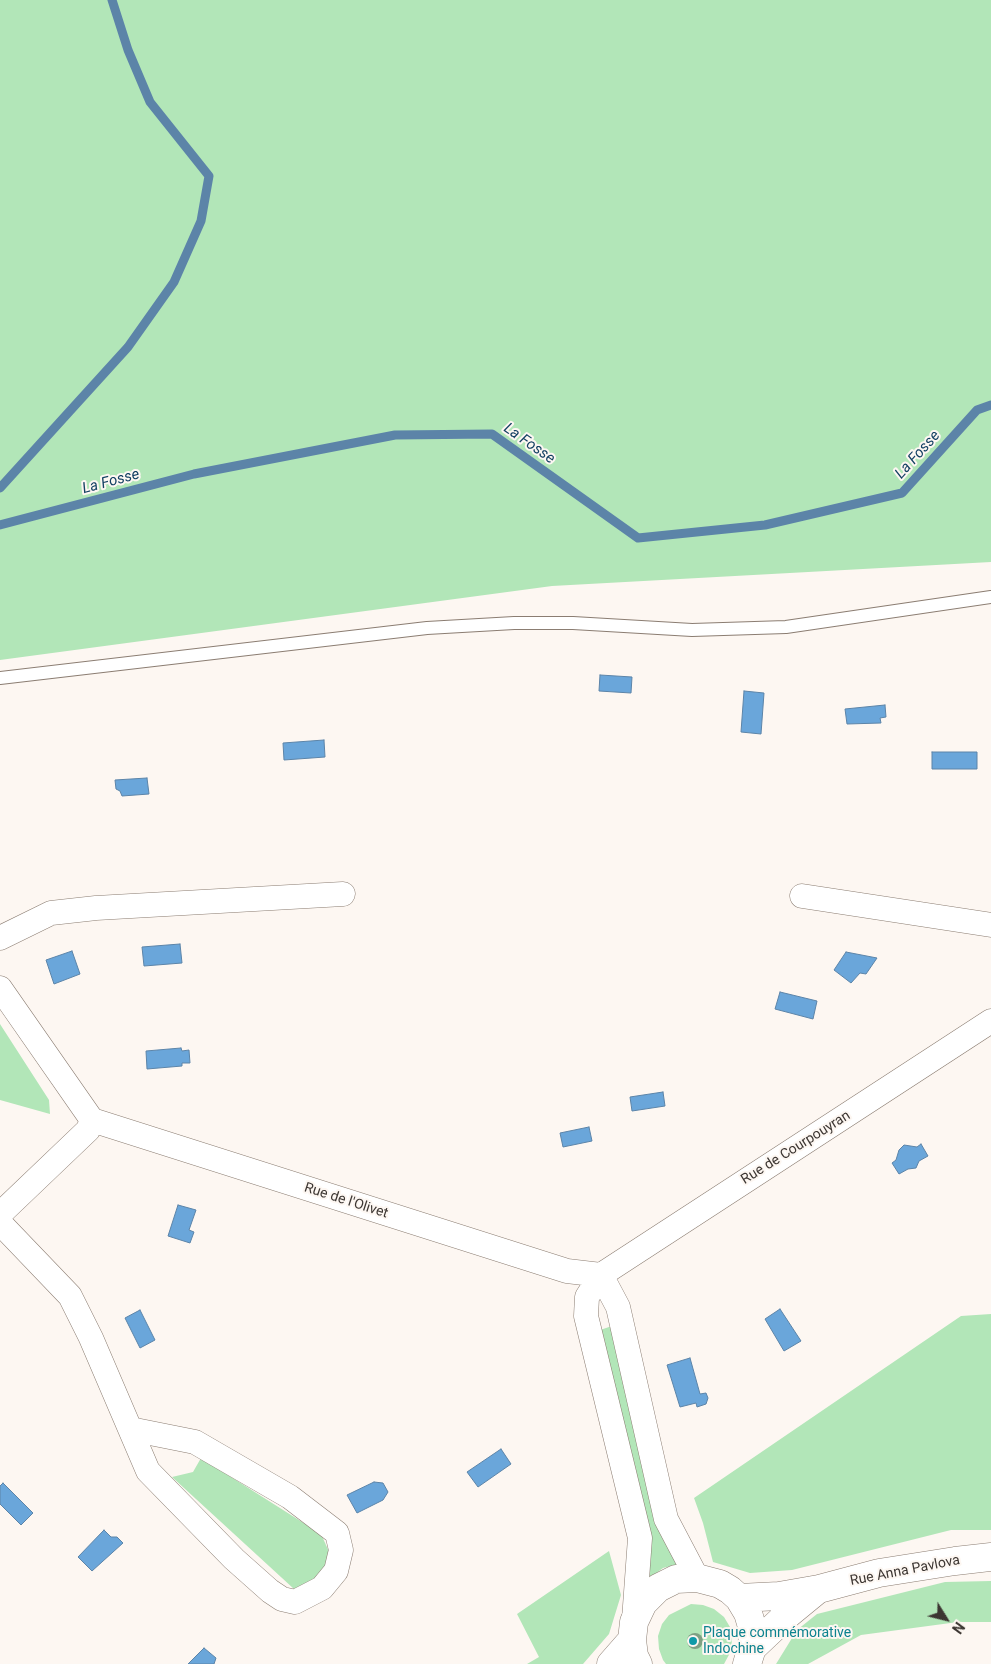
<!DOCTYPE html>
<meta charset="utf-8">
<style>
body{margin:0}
#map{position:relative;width:991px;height:1664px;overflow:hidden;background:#fdf7f2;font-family:Roboto,sans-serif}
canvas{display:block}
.north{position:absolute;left:921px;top:1594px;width:50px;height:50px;-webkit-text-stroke:4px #fdf7f2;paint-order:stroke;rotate:126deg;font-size:14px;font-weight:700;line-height:20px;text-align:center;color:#3c3632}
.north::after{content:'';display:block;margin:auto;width:18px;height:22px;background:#3c3632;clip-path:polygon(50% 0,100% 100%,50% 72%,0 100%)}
</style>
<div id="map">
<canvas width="991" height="1664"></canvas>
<div class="north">N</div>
</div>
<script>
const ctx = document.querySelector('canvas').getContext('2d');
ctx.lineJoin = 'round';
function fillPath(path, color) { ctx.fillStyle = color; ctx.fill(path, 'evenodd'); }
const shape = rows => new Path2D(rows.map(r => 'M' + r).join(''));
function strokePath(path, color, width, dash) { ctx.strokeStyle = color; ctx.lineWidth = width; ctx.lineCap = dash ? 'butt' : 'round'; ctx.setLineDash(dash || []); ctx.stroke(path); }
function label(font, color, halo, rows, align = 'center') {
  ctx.font = font + ' Roboto,sans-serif'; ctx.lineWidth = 4; ctx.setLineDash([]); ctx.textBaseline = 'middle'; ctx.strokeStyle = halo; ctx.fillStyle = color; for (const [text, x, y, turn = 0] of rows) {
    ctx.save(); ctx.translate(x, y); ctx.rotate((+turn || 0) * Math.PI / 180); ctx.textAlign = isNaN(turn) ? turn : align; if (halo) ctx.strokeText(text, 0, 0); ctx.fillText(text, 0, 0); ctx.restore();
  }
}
const green = shape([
 [0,0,991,0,991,562,552,586,0,660],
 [0,1024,49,1100,50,1114,0,1100],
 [991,1314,991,1530,951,1530,792,1570,750,1573,713,1562,703,1523,694,1498,961,1316],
 [612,1326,679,1564,663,1568,647,1580,597,1331],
 [201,1458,321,1534,331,1556,319,1576,294,1589,172,1477,193,1472],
 [609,1551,621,1595,609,1634,583,1664,527,1664,539,1657,517,1614],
 [991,1581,991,1622,958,1622,861,1635,808,1664,776,1664,797,1630,817,1614,945,1582],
 [691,1604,703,1605,714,1609,724,1617,730,1627,732,1639,731,1651,724,1664,666,1664,663,1660,659,1649,658,1636,662,1624,669,1615]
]);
const water = shape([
 [600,675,632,677,631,693,599,691,600,675],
 [744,691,764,693,761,734,741,732,744,691],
 [885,705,886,717,880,718,881,723,847,724,845,709,885,705],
 [324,740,325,757,284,760,283,743,324,740],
 [932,752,977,752,977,769,932,769,932,752],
 [147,778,149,794,122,796,120,791,116,789,115,780,147,778],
 [180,944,182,963,144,966,142,947,180,944],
 [72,951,80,974,54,984,46,960,72,951],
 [846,952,877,958,866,974,860,973,851,983,834,970,846,952],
 [780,992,817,1001,813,1019,775,1009,780,992],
 [181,1048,182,1051,189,1050,190,1063,182,1063,182,1066,147,1069,146,1051,181,1048],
 [663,1092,665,1106,632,1111,630,1097,663,1092],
 [589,1127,592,1141,563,1147,560,1133,589,1127],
 [921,1144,928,1156,919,1161,916,1168,908,1169,899,1174,892,1163,896,1160,899,1150,904,1145,917,1147,921,1144],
 [178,1205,196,1210,189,1230,194,1232,190,1243,168,1236,178,1205],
 [780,1309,801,1341,784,1351,765,1319,780,1309],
 [140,1310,155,1340,140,1348,125,1318,140,1310],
 [690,1358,700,1394,706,1393,708,1398,706,1404,697,1407,696,1403,680,1407,667,1365,690,1358],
 [501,1449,511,1464,478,1487,467,1472,501,1449],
 [374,1482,383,1483,388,1492,383,1500,357,1513,347,1495,374,1482],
 [3,1483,33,1513,21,1525,0,1504,0,1486,3,1483],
 [104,1530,111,1537,117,1537,123,1543,92,1571,78,1557,104,1530],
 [204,1648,216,1658,214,1664,188,1664,204,1648]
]);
const stream = shape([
 [0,488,128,347,174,282,201,221,209,176,150,102,128,50,112,0],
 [0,525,194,474,395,435,492,434,638,538,765,525,902,493,977,410,991,405]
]);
const lane = shape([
 [0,678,427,628,514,623,573,623,692,630,786,627,991,597]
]);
const street = shape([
 [802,896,991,925],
 [0,938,51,913,96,908,343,894],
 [0,988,92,1120,567,1271,601,1275],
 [0,1214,88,1130,92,1120],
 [0,1223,70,1296,91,1338,148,1471,234,1559,270,1591,282,1599,295,1602,322,1588,336,1571,341,1550,337,1533,290,1497,195,1442,130,1429],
 [601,1275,618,1307,666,1519,697,1578],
 [634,1620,640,1538,586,1316,587,1297,601,1275,991,1021]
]);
const secondary = shape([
 [739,1598,779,1596,819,1589,879,1573,955,1561,991,1557],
 [752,1648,788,1614,816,1591],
 [611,1664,632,1640],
 [638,1664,634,1656,632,1640,634,1622,643,1603,658,1588,676,1579,697,1578,720,1584,730,1590,739,1598,748,1613,753,1630,752,1648,747,1664]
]);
const trees = [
 [695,1641]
];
const markers = [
 [693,1641,5,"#0f9aa8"]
];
const streetNames = [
 ["Rue de Courpouyran",796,1148,-32],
 ["Rue de l'Olivet",346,1201,18],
 ["Rue Anna Pavlova",905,1571,-11]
];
const cultureNames = [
 ["Plaque commémorative",703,1633],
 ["Indochine",703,1649]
];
const waterNames = [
 ["La Fosse",529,444,35],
 ["La Fosse",918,455,-48],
 ["La Fosse",111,482,-15]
];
fillPath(green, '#b2e6b8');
fillPath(water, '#6aa6da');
strokePath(water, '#5c84a8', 1);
strokePath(stream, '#5c84a8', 9);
strokePath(lane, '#8b7d72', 14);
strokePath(street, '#8b7d72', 25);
strokePath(secondary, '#8b7d72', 29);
strokePath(lane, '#fff', 12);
strokePath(street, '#fff', 24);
strokePath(secondary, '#fff', 28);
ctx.fillStyle = '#7ea083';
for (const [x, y] of trees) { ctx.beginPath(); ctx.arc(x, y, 8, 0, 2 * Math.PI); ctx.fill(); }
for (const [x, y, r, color] of markers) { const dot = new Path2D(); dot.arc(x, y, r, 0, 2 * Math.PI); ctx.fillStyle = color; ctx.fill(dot); strokePath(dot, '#fdf7f2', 2); }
label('14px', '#3c3632', '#fdf7f2', streetNames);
label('14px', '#0d838f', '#fdf7f2', cultureNames, 'left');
label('italic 15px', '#123f62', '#fdf7f2', waterNames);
</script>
